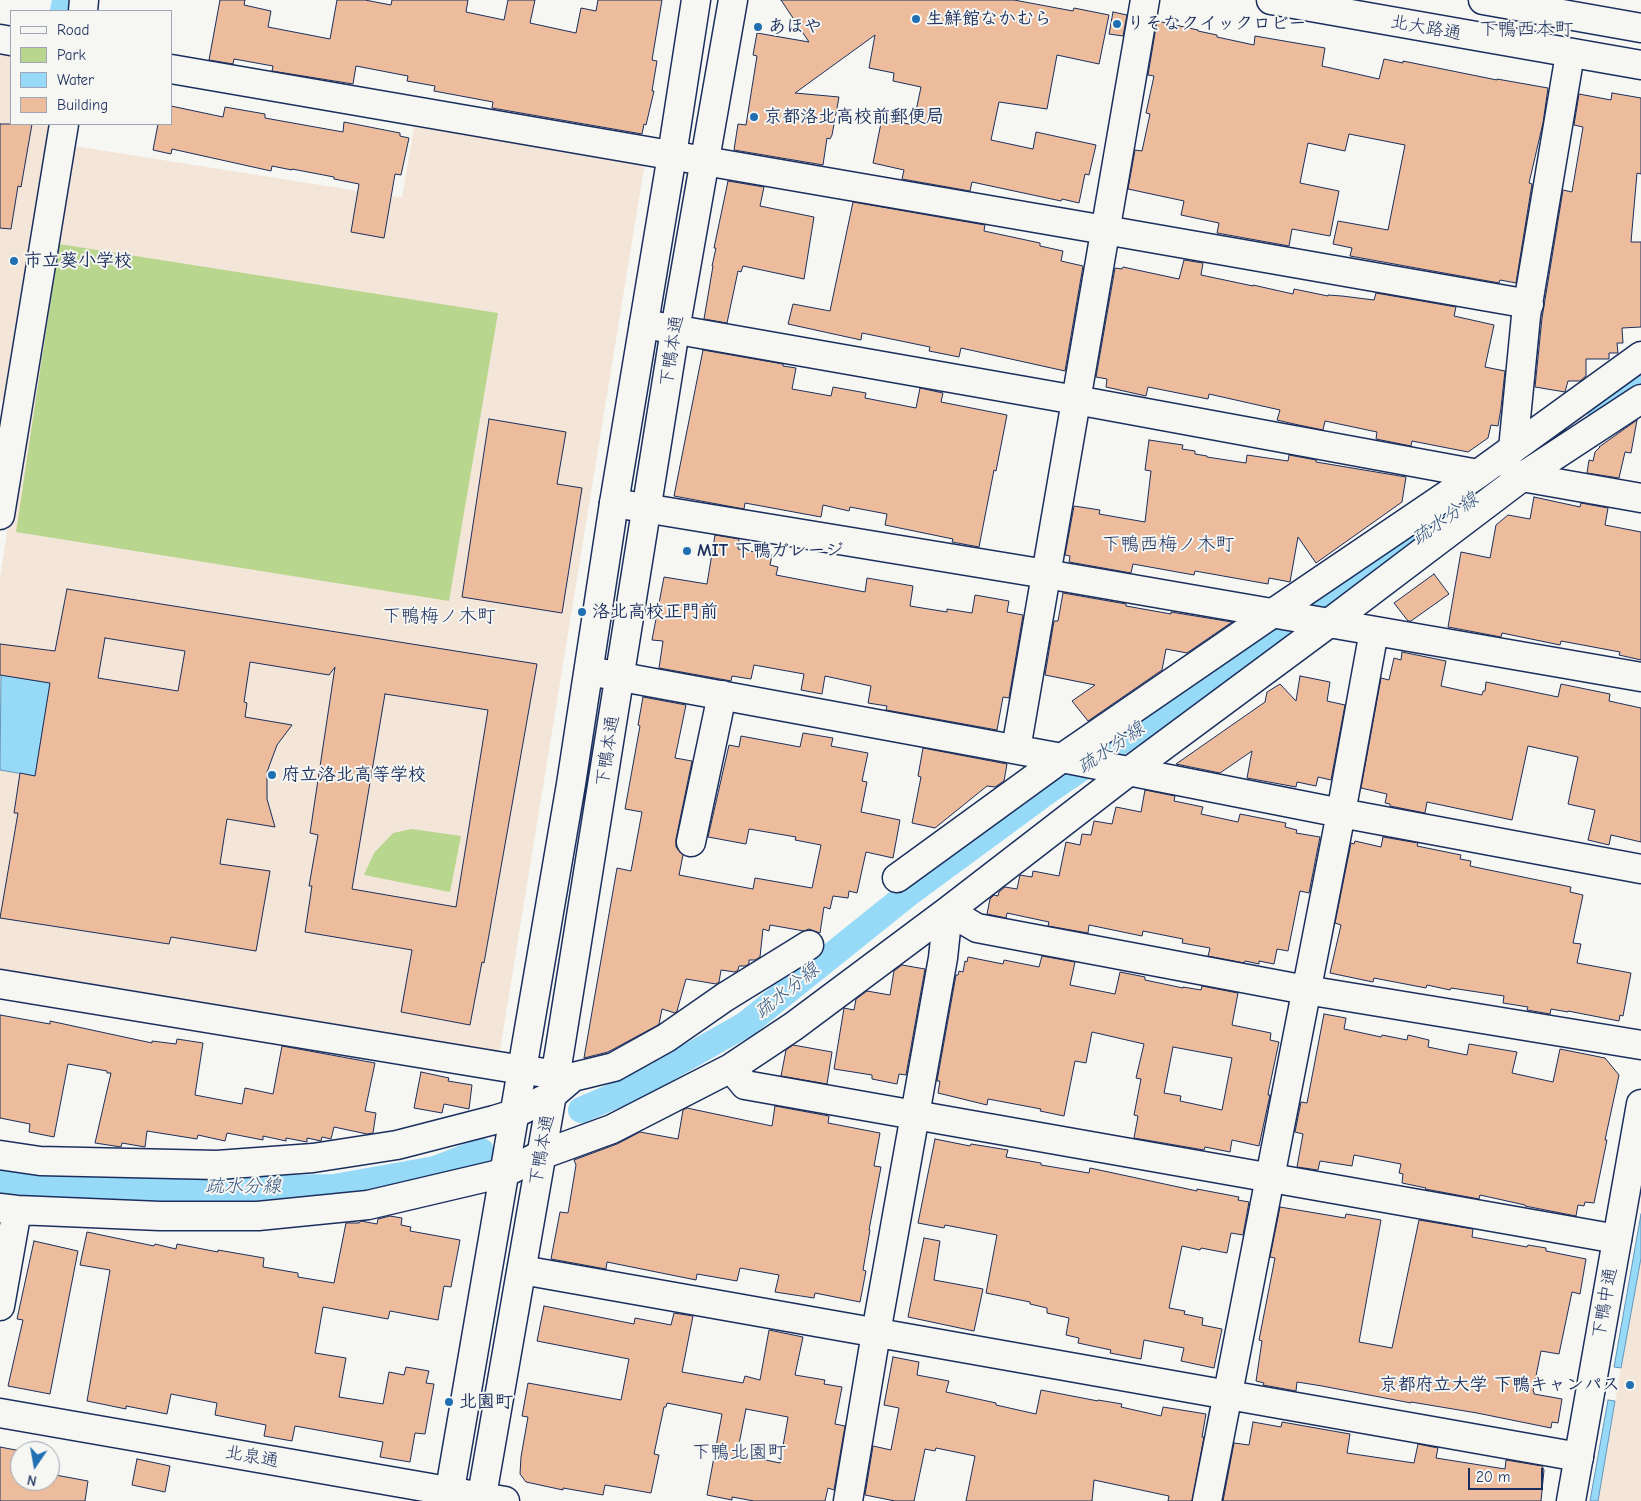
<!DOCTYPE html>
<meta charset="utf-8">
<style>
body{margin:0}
#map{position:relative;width:1641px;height:1501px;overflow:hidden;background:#f6f6f2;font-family:"Comic Neue",sans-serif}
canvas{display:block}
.legend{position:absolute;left:10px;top:10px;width:162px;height:115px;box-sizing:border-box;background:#f6f6f2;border:1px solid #9ea6b7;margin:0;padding:6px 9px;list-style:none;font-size:15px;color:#1b2f5e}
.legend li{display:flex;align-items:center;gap:10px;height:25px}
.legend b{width:25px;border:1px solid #9ea6b7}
.north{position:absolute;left:10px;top:1441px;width:50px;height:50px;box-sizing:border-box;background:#f6f6f2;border:1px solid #9ea6b7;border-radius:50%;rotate:192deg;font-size:14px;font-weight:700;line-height:20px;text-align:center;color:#1b2f5e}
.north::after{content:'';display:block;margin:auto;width:18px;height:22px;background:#1f6fb2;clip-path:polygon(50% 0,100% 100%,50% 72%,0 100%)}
.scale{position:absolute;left:1468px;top:1468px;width:75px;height:22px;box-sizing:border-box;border:2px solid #1b2f5e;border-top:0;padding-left:6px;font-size:15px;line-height:18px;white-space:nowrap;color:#1b2f5e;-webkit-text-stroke:4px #f6f6f2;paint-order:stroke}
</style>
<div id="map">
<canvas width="1641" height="1501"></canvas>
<ul class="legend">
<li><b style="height:6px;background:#f6f6f2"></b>Road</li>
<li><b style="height:14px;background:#b8d68e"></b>Park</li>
<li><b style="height:14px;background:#96daf8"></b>Water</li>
<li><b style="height:14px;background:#ecbc9c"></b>Building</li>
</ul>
<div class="north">N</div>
<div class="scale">20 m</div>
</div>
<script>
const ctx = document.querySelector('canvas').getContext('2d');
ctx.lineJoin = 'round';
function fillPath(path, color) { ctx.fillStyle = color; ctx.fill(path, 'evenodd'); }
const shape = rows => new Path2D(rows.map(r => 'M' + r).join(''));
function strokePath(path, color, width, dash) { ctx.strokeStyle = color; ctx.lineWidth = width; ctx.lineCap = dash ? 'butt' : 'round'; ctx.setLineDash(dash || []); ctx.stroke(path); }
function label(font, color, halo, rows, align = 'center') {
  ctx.font = font + ' "Comic Neue","Klee One",sans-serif'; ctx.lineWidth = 4; ctx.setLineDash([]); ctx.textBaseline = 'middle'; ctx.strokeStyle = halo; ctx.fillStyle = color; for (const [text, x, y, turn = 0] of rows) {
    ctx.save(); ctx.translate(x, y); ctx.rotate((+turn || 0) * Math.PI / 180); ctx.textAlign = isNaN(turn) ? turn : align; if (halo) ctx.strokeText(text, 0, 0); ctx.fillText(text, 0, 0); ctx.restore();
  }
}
const built = shape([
 [0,52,11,54,11,124,51,124,7,398,0,401],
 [414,127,645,162,499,1056,0,973,0,577,68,145,402,198],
 [1641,1257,1641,1501,1598,1501,1621,1368]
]);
const green = shape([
 [59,244,498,313,449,601,16,532],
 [412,829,461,836,450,892,364,875,374,853,393,833]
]);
const water = shape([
 [1,675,50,683,35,776,0,770,1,675],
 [1641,1214,1641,1258,1621,1368,1614,1367,1641,1214],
 [1608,1400,1615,1401,1598,1501,1590,1501,1608,1400]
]);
const canal = shape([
 [63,11,65,0],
 [1600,411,1641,382],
 [581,1110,635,1087,746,1024,908,894,1048,791,1347,588,1443,521],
 [0,1182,104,1188,217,1189,334,1187,435,1169,481,1151]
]);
const building = shape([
 [220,0,245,0,244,5,271,11,268,27,330,39,337,0,365,0,391,5,392,0,468,0,466,12,504,20,508,0,535,0,530,23,576,33,581,8,596,11,598,0,662,0,652,60,657,61,652,91,654,91,646,125,644,124,642,134,492,108,493,102,434,91,435,86,407,81,408,76,356,66,353,84,272,71,273,66,234,59,233,64,209,60,220,0],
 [781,0,1014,0,1073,11,1074,8,1109,15,1099,64,1057,55,1047,109,999,102,991,140,1033,149,1036,132,1096,145,1089,175,1085,174,1079,203,1062,199,1061,201,972,182,970,191,902,179,904,170,873,163,882,118,913,125,921,87,893,81,894,73,869,68,875,35,795,93,839,97,832,135,830,139,827,138,823,165,734,150,738,124,746,125,757,56,753,55,757,33,809,42,781,0],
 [1113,12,1127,15,1123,36,1109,34,1113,12],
 [1157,21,1198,30,1198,31,1217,35,1217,37,1254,45,1255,36,1325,48,1322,66,1379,79,1384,59,1403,63,1403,61,1497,80,1497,79,1548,88,1543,123,1529,183,1532,184,1516,283,1500,280,1499,283,1350,256,1352,248,1333,244,1338,221,1388,230,1405,145,1349,134,1345,151,1308,143,1300,183,1339,191,1330,236,1292,229,1289,246,1217,233,1219,223,1181,215,1184,201,1128,189,1135,150,1142,151,1150,114,1146,113,1154,76,1148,75,1157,21],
 [1612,93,1641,98,1641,174,1637,173,1631,242,1641,242,1641,327,1622,328,1623,343,1617,343,1618,353,1609,353,1609,359,1586,359,1586,376,1580,381,1568,381,1565,392,1535,387,1542,318,1563,190,1572,192,1583,127,1574,125,1579,94,1611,100,1612,93],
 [171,106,223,117,225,107,265,114,265,118,343,132,344,122,400,133,400,136,409,138,401,175,395,174,384,238,351,232,359,184,334,179,334,177,292,169,292,170,272,166,271,171,172,149,171,154,153,150,158,124,171,124,171,106],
 [0,124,32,124,21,187,18,186,11,229,0,228,0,124],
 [728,181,764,187,760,206,814,217,804,279,743,266,741,272,738,271,727,323,704,319,713,266,712,266,716,248,714,248,728,181],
 [853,202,985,225,984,231,1040,243,1040,246,1063,251,1061,261,1083,266,1065,371,961,348,959,357,929,351,930,347,862,333,861,340,788,324,793,304,830,311,853,202],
 [1184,260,1203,263,1201,275,1253,286,1253,285,1293,294,1294,289,1328,296,1328,295,1342,296,1374,300,1376,293,1456,307,1454,316,1494,325,1485,367,1505,371,1501,408,1498,426,1491,425,1488,438,1468,452,1412,441,1411,446,1376,439,1377,432,1325,421,1323,430,1294,424,1277,420,1280,410,1209,394,1208,399,1148,387,1146,396,1106,387,1107,379,1096,377,1115,268,1122,269,1123,267,1179,279,1184,260],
 [703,350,783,364,783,366,796,368,792,389,831,396,833,387,866,393,865,398,916,408,920,388,943,393,941,402,1007,415,996,471,994,470,979,547,952,542,953,539,885,525,887,514,850,507,849,511,823,505,821,517,745,503,744,509,674,496,703,350],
 [489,419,566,432,557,484,582,488,562,613,462,597,489,419],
 [1637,420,1631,453,1625,452,1619,478,1587,473,1589,460,1593,461,1595,452,1600,447,1599,447,1637,420],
 [1149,440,1183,445,1182,449,1195,451,1195,454,1207,456,1207,457,1246,463,1247,455,1288,461,1289,455,1316,460,1316,462,1406,477,1402,502,1316,563,1298,537,1290,582,1269,578,1268,584,1195,571,1194,575,1133,564,1131,573,1069,562,1070,556,1065,555,1074,506,1100,510,1099,514,1145,522,1151,471,1145,470,1149,440],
 [1534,497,1580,507,1581,503,1608,508,1605,525,1641,532,1641,660,1619,655,1620,652,1561,641,1560,645,1502,633,1501,637,1448,627,1461,552,1490,558,1496,525,1508,515,1530,519,1534,497],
 [715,535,739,539,738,549,772,555,770,565,778,567,776,575,865,592,867,578,913,586,910,606,947,612,947,609,972,613,975,595,1009,601,1007,612,1023,615,1009,698,1003,697,997,730,886,710,887,706,868,703,871,686,825,676,822,694,801,690,804,674,754,665,751,679,732,676,731,681,659,668,663,641,652,640,664,577,707,584,715,535],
 [1434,574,1449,594,1411,621,1408,621,1394,603,1434,574],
 [67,589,537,664,484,963,482,962,470,1025,401,1012,412,950,305,932,312,886,309,886,318,835,310,833,335,667,329,675,250,662,244,702,247,703,245,717,292,725,277,745,267,772,267,799,275,827,227,819,220,864,270,871,256,951,171,937,169,944,0,918,18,813,14,813,20,773,35,776,50,683,0,675,0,644,55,651,67,589],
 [105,638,185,651,178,691,98,678,105,638],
 [385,694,488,710,456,907,352,889,385,694],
 [1063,593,1126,604,1126,606,1171,614,1171,612,1232,622,1187,653,1166,649,1162,670,1088,721,1072,701,1095,685,1045,675,1054,621,1058,621,1063,593],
 [1402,652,1446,661,1441,686,1482,695,1483,691,1485,691,1486,682,1558,697,1561,684,1610,694,1609,701,1641,708,1641,842,1611,835,1609,845,1588,840,1595,810,1568,804,1578,757,1528,746,1512,820,1427,802,1425,813,1390,806,1390,804,1385,803,1387,794,1361,788,1381,678,1389,680,1394,658,1401,660,1402,652],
 [1300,676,1330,682,1327,701,1345,705,1331,780,1318,777,1316,786,1297,782,1296,787,1247,778,1252,751,1220,773,1176,764,1265,702,1267,692,1280,684,1296,701,1300,676],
 [643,697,686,705,675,758,692,761,676,839,676,847,683,855,679,875,753,889,755,878,812,888,821,845,795,840,796,837,749,829,746,844,708,837,729,745,739,747,741,736,800,747,803,733,833,738,831,746,868,753,862,781,867,782,861,812,900,820,893,858,866,852,857,893,849,891,848,898,833,896,830,909,824,907,820,933,809,929,804,931,770,925,769,931,763,929,760,957,755,960,749,960,749,964,745,966,739,966,738,970,735,972,721,970,719,982,716,984,686,979,677,1011,675,1013,662,1009,659,1024,658,1025,608,1052,584,1058,617,868,631,871,642,812,625,809,640,726,638,725,643,697],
 [923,748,1007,764,1004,781,995,787,987,786,935,828,912,823,921,777,918,776,923,748],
 [1145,790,1175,796,1174,801,1203,807,1201,814,1238,822,1240,814,1286,823,1285,827,1297,830,1296,833,1320,837,1309,893,1300,891,1288,951,1277,949,1274,964,1259,961,1259,964,1245,961,1244,963,1208,956,1210,948,1182,943,1183,939,1143,931,1142,936,1089,925,1088,933,1048,926,1049,922,1007,913,1006,918,987,914,990,899,994,895,998,896,999,892,1005,887,1017,889,1020,875,1032,877,1033,871,1059,876,1066,842,1080,845,1082,834,1091,835,1094,821,1112,824,1116,807,1141,812,1145,790],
 [1383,837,1418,843,1417,846,1461,855,1460,859,1471,861,1470,866,1571,887,1570,892,1583,895,1573,943,1581,944,1577,963,1631,973,1623,1016,1620,1015,1619,1021,1568,1011,1568,1012,1551,1009,1550,1014,1527,1010,1528,1007,1503,1003,1504,996,1451,988,1450,990,1427,985,1426,988,1374,978,1373,982,1330,973,1341,925,1335,923,1351,843,1354,844,1355,841,1381,847,1383,837],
 [1042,956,1075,962,1070,985,1115,994,1120,972,1145,977,1145,980,1183,988,1183,987,1201,990,1202,986,1238,993,1232,1025,1271,1033,1270,1040,1279,1042,1269,1089,1268,1095,1270,1095,1259,1146,1232,1140,1230,1152,1205,1147,1204,1150,1134,1138,1138,1116,1134,1115,1141,1079,1136,1078,1144,1044,1092,1032,1086,1063,1075,1061,1064,1116,1040,1111,1041,1109,988,1099,987,1105,938,1093,940,1081,937,1081,956,975,958,975,959,971,963,972,965,961,967,962,968,957,1003,964,1004,960,1039,967,1042,956],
 [1173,1047,1232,1058,1222,1110,1180,1101,1181,1096,1164,1093,1173,1047],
 [902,965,925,969,906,1075,899,1074,897,1084,872,1079,872,1075,834,1069,844,1008,854,1010,856,999,867,991,890,995,894,971,902,965],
 [1324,1014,1346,1018,1344,1029,1381,1037,1382,1035,1407,1040,1408,1035,1429,1040,1428,1047,1467,1055,1469,1044,1517,1052,1512,1073,1553,1082,1560,1049,1605,1058,1619,1075,1605,1140,1607,1140,1594,1203,1585,1202,1584,1206,1578,1205,1576,1216,1525,1206,1525,1205,1480,1195,1479,1199,1425,1189,1426,1188,1402,1183,1403,1174,1399,1173,1401,1164,1354,1155,1352,1166,1320,1161,1318,1170,1297,1167,1303,1134,1295,1132,1301,1102,1307,1103,1324,1014],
 [0,1015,50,1024,50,1021,152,1043,152,1041,176,1044,177,1039,203,1043,195,1095,242,1104,245,1088,273,1094,282,1046,375,1063,365,1111,376,1113,373,1133,367,1134,334,1127,331,1139,322,1137,321,1141,307,1138,307,1142,286,1138,286,1141,263,1136,263,1140,227,1133,225,1141,198,1135,197,1139,147,1131,145,1147,122,1143,121,1147,95,1143,111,1073,107,1073,107,1071,68,1064,54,1137,29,1132,30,1124,0,1118,0,1015],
 [793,1045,832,1052,827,1084,781,1076,786,1050,793,1045],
 [421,1072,449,1078,448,1081,472,1085,469,1109,444,1104,442,1113,414,1108,421,1072],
 [775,1106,829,1116,828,1123,880,1133,874,1166,881,1167,869,1230,870,1230,863,1270,866,1271,860,1302,815,1293,814,1298,775,1292,779,1275,740,1268,737,1281,697,1274,696,1280,607,1262,606,1269,551,1259,560,1212,568,1213,576,1165,574,1160,617,1144,640,1132,678,1139,683,1110,687,1108,772,1126,775,1106],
 [935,1139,970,1146,971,1144,1008,1150,1006,1157,1041,1163,1041,1165,1089,1173,1090,1168,1197,1191,1197,1189,1239,1197,1238,1200,1249,1202,1243,1235,1231,1233,1227,1253,1201,1248,1200,1250,1182,1246,1169,1308,1185,1311,1184,1314,1203,1318,1202,1325,1222,1329,1214,1368,1181,1361,1184,1348,1144,1340,1141,1359,1110,1353,1111,1350,1078,1343,1079,1338,1066,1335,1069,1318,1047,1313,1047,1308,1030,1304,1030,1302,986,1293,997,1235,945,1225,944,1228,918,1223,935,1139],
 [1280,1207,1345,1218,1346,1214,1381,1220,1359,1342,1392,1348,1419,1220,1473,1229,1472,1237,1527,1247,1528,1245,1546,1248,1546,1251,1586,1259,1580,1294,1572,1292,1559,1354,1541,1351,1533,1391,1534,1392,1534,1394,1562,1399,1558,1423,1552,1422,1551,1428,1477,1413,1411,1402,1411,1403,1322,1386,1297,1382,1296,1391,1263,1385,1264,1383,1256,1381,1262,1341,1259,1340,1275,1258,1270,1257,1280,1207],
 [390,1216,402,1218,401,1225,411,1227,410,1231,460,1240,451,1287,444,1286,438,1320,390,1311,388,1319,323,1307,315,1353,346,1358,339,1397,383,1404,389,1372,404,1375,406,1367,429,1371,426,1383,434,1384,425,1434,415,1433,410,1462,380,1457,383,1442,295,1426,292,1441,264,1436,266,1425,215,1415,217,1403,171,1394,167,1414,126,1406,126,1409,87,1401,110,1270,80,1265,87,1232,154,1246,155,1244,176,1249,177,1244,218,1252,218,1250,264,1258,263,1267,298,1273,298,1277,334,1283,346,1223,359,1223,361,1221,377,1224,378,1219,390,1216],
 [924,1238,940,1241,934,1280,983,1289,974,1331,908,1317,924,1238],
 [34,1241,78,1251,50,1394,8,1386,23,1320,17,1319,34,1241],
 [544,1306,634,1324,635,1318,671,1325,674,1313,693,1316,682,1372,743,1383,745,1376,760,1380,769,1330,803,1337,795,1375,825,1380,824,1384,842,1387,835,1424,845,1426,834,1490,828,1488,825,1501,754,1501,732,1497,732,1500,707,1495,722,1414,667,1403,666,1407,664,1407,654,1454,659,1455,651,1493,605,1485,603,1495,563,1488,563,1490,526,1482,520,1474,521,1457,528,1417,522,1416,528,1383,621,1400,629,1359,537,1341,544,1306],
 [746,1409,788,1417,780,1463,737,1454,746,1409],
 [893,1357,919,1362,917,1375,949,1381,946,1392,996,1403,996,1405,1036,1414,1041,1390,1098,1401,1098,1400,1122,1404,1121,1407,1161,1416,1163,1407,1206,1414,1202,1437,1204,1437,1192,1501,1168,1501,1169,1496,1094,1480,1092,1501,966,1501,975,1456,936,1448,935,1451,925,1449,914,1501,895,1501,865,1495,873,1446,891,1450,899,1408,884,1405,893,1357],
 [1253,1422,1281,1427,1282,1422,1350,1434,1347,1453,1414,1463,1418,1444,1438,1448,1436,1458,1505,1469,1506,1460,1542,1466,1544,1470,1541,1501,1223,1501,1234,1443,1249,1445,1253,1422],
 [0,1447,21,1451,18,1469,20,1469,20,1481,50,1481,50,1474,88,1481,85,1501,0,1501,0,1447],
 [137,1459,170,1466,165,1492,132,1485,137,1459]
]);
const minor = shape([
 [83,11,84,0],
 [0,39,11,41],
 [171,69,1105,230,1529,304],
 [644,324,1076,400,1478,474],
 [1513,449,1526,316,1570,54],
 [1514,473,1522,477,1641,498],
 [614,503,1046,574,1641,677],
 [0,515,64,124],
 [589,671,1062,758,1341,813,1641,869],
 [1016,749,1145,0],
 [691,842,722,695],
 [897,878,1062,758,1273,613,1478,474,1641,356],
 [0,984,504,1067,573,1077],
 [731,1068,745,1085,1617,1239],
 [0,1155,40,1161,217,1165,313,1158,397,1145,494,1120,514,1114,551,1096,573,1077,614,1067,666,1038,725,997,809,945],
 [0,1208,17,1210,160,1216,258,1216,368,1205,504,1173,541,1155,612,1129,731,1068,794,1026,948,911,1128,772,1329,623,1522,477,1641,399],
 [522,1270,1579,1457],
 [0,1306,17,1210],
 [848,1501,876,1333,943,958,948,911,977,928,1306,990,1641,1045],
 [1207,1501,1341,813,1374,631]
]);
const tertiary = shape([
 [0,1413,505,1501],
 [1571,1501,1641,1104]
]);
const primary = shape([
 [448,1501,571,784,614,503,672,155,696,0],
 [481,1501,559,1054,675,330,733,0]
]);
const trunk = shape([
 [1271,0,1641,65],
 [1483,0,1641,28]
]);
const markers = [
 [916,19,5,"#1f6fb2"],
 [1117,24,5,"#1f6fb2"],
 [758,27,5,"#1f6fb2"],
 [754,117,5,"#1f6fb2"],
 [14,261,5,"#1f6fb2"],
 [687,551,5,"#1f6fb2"],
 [582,612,5,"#1f6fb2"],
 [272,775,5,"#1f6fb2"],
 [1630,1385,5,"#1f6fb2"],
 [449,1402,5,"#1f6fb2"]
];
const poiNames = [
 ["生鮮館なかむら",926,19],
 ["りそなクイックロビー",1127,24],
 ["あほや",768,27],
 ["京都洛北高校前郵便局",764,117],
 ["市立葵小学校",24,261],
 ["MIT 下鴨ガレージ",697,551],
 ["洛北高校正門前",592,612],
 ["府立洛北高等学校",282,775],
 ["京都府立大学 下鴨キャンパス",1620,1385,"right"],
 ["北園町",459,1402]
];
const streetNames = [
 ["北大路通",1426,28,10],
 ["下鴨本通",672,351,-81],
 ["下鴨本通",608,751,-81],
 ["下鴨本通",542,1150,-80],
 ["下鴨中通",1605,1303,-80],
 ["北泉通",252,1457,10]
];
const neighbourhoodNames = [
 ["下鴨西本町",1526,30],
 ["下鴨西梅ノ木町",1168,545],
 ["下鴨梅ノ木町",439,617],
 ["下鴨北園町",739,1453]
];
const waterNames = [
 ["疏水分線",1445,519,-35],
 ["疏水分線",1111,748,-34],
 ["疏水分線",787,991,-39],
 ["疏水分線",243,1187]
];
fillPath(built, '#f3e5d8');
fillPath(green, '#b8d68e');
fillPath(water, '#96daf8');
strokePath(water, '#6596ba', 1);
strokePath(canal, '#96daf8', 26);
fillPath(building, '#ecbc9c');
strokePath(building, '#1b2f5e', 1);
strokePath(minor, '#1b2f5e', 31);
strokePath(tertiary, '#1b2f5e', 31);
strokePath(primary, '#1b2f5e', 31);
strokePath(trunk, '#1b2f5e', 31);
strokePath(minor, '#f6f6f2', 28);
strokePath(tertiary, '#f6f6f2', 28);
strokePath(primary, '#f6f6f2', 28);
strokePath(trunk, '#f6f6f2', 28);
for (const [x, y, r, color] of markers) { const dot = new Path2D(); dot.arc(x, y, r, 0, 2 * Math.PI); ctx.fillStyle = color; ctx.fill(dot); strokePath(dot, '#f6f6f2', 2); }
label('bold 18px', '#1b2f5e', '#f6f6f2', poiNames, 'left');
label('18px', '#1b2f5e', '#f6f6f2', streetNames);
label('19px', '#1b2f5e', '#f6f6f2', neighbourhoodNames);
label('italic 19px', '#3a5a84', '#f6f6f2', waterNames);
</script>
